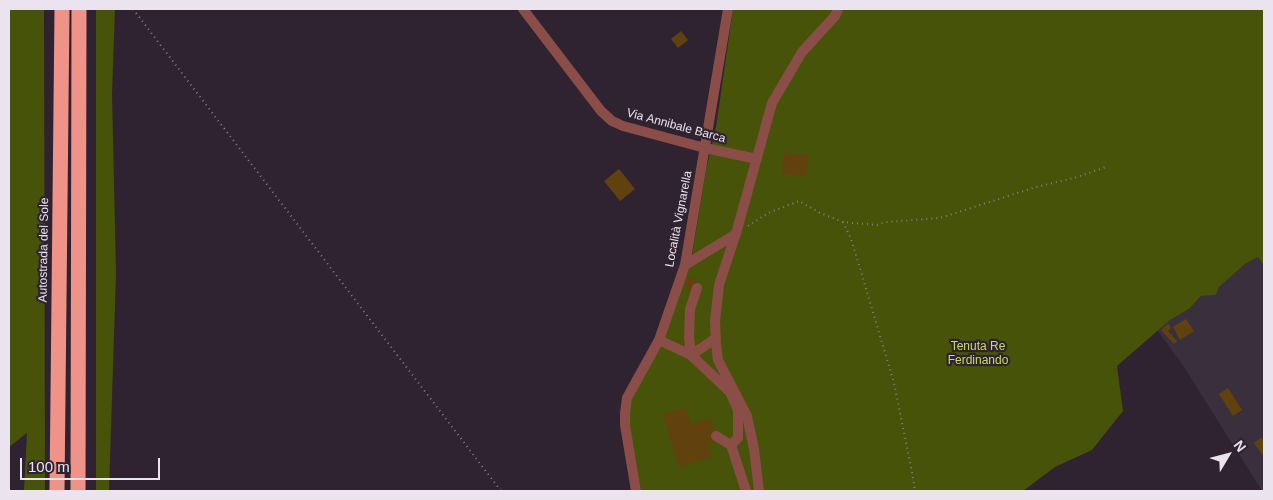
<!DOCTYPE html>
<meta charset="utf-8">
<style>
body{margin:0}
#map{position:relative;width:1273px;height:500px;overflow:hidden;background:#2f2332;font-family:Helvetica,sans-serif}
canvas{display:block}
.frame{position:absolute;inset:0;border:10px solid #ebe3ed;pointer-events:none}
.north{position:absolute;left:1203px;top:430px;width:50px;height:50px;-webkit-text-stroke:4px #2f2332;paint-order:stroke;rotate:53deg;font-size:14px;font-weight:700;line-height:20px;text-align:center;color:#ebe3ed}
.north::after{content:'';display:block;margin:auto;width:18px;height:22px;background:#ebe3ed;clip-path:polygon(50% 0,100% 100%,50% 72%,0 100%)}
.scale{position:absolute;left:20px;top:458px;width:140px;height:22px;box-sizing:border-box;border:2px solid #ebe3ed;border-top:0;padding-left:6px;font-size:15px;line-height:18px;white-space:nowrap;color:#ebe3ed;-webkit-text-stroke:4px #2f2332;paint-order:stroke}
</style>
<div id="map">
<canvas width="1273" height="500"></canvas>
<div class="frame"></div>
<div class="north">N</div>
<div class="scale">100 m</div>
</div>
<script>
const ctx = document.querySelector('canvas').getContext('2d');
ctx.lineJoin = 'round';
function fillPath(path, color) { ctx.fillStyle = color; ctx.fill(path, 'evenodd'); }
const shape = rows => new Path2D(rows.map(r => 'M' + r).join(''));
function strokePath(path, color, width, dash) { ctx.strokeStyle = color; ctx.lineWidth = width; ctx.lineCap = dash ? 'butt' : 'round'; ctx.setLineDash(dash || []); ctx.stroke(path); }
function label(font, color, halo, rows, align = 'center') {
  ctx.font = font + ' Helvetica,sans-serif'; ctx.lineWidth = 4.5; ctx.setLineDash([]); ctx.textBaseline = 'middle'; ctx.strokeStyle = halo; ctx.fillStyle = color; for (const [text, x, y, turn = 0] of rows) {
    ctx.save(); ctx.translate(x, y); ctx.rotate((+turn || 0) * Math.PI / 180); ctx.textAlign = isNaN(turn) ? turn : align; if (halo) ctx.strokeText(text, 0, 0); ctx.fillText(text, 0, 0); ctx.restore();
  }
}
const commercial = shape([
 [1258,257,1264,265,1264,491,1262,491,1184,367,1157,330,1170,320,1189,309,1201,296,1216,295,1219,287,1227,279,1245,264]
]);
const green = shape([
 [9,9,44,9,45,491,24,491,27,433,9,447],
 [100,9,115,9,112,94,116,273,109,491,96,491,96,10],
 [733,9,1264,9,1264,265,1258,257,1245,264,1219,287,1216,295,1201,296,1189,309,1170,320,1117,366,1123,411,1092,450,1055,467,1023,491,641,491,629,422,630,400,690,267,706,170,716,127]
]);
const building = shape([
 [681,31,688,40,678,48,671,39],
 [784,153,809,155,806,176,782,174],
 [619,169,635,189,620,201,604,181],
 [688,277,698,281,694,291,684,288],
 [1186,319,1194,331,1180,340,1173,327],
 [1168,324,1171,328,1168,331,1177,341,1174,344,1161,330],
 [1228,388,1242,410,1233,416,1219,394],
 [686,408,691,424,711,418,717,440,708,443,712,457,679,467,663,414],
 [1261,438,1264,441,1264,453,1262,454,1254,443]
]);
const path = shape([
 [133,9,501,491],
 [843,222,851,239,859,265,894,383,912,472,915,491],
 [748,226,768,213,799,201,820,213,843,222,877,225,886,222,940,218,1036,187,1074,178,1106,167]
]);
const minor = shape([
 [523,9,601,111,612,121,623,126,705,148,757,159],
 [685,265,736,234],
 [697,288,690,309,689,338,691,355,730,392,738,410,738,438,731,445,746,491],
 [659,340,691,355,715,339],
 [716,436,731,445],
 [636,491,625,425,625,413,627,398,659,340,685,265,728,9],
 [759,491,754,449,747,416,718,360,716,344,715,321,719,285,737,230,772,103,802,52,835,16,838,9]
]);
const highway = shape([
 [57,491,62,9],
 [78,491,79,9]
]);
const streetNames = [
 ["Via Annibale Barca",676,126,15],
 ["Località Vignarella",679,219,-79],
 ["Autostrada del Sole",44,250,-89]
];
const parkNames = [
 ["Tenuta Re",978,347],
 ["Ferdinando",978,361]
];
fillPath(commercial, '#3a2f3d');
fillPath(green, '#475309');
fillPath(building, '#61420e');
strokePath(path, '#867c89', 2, [1, 4]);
strokePath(minor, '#8b4d47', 10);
strokePath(highway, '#ef9389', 15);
label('12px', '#ebe3ed', '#2f2332', streetNames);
label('12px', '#c6de5a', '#2f2332', parkNames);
</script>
